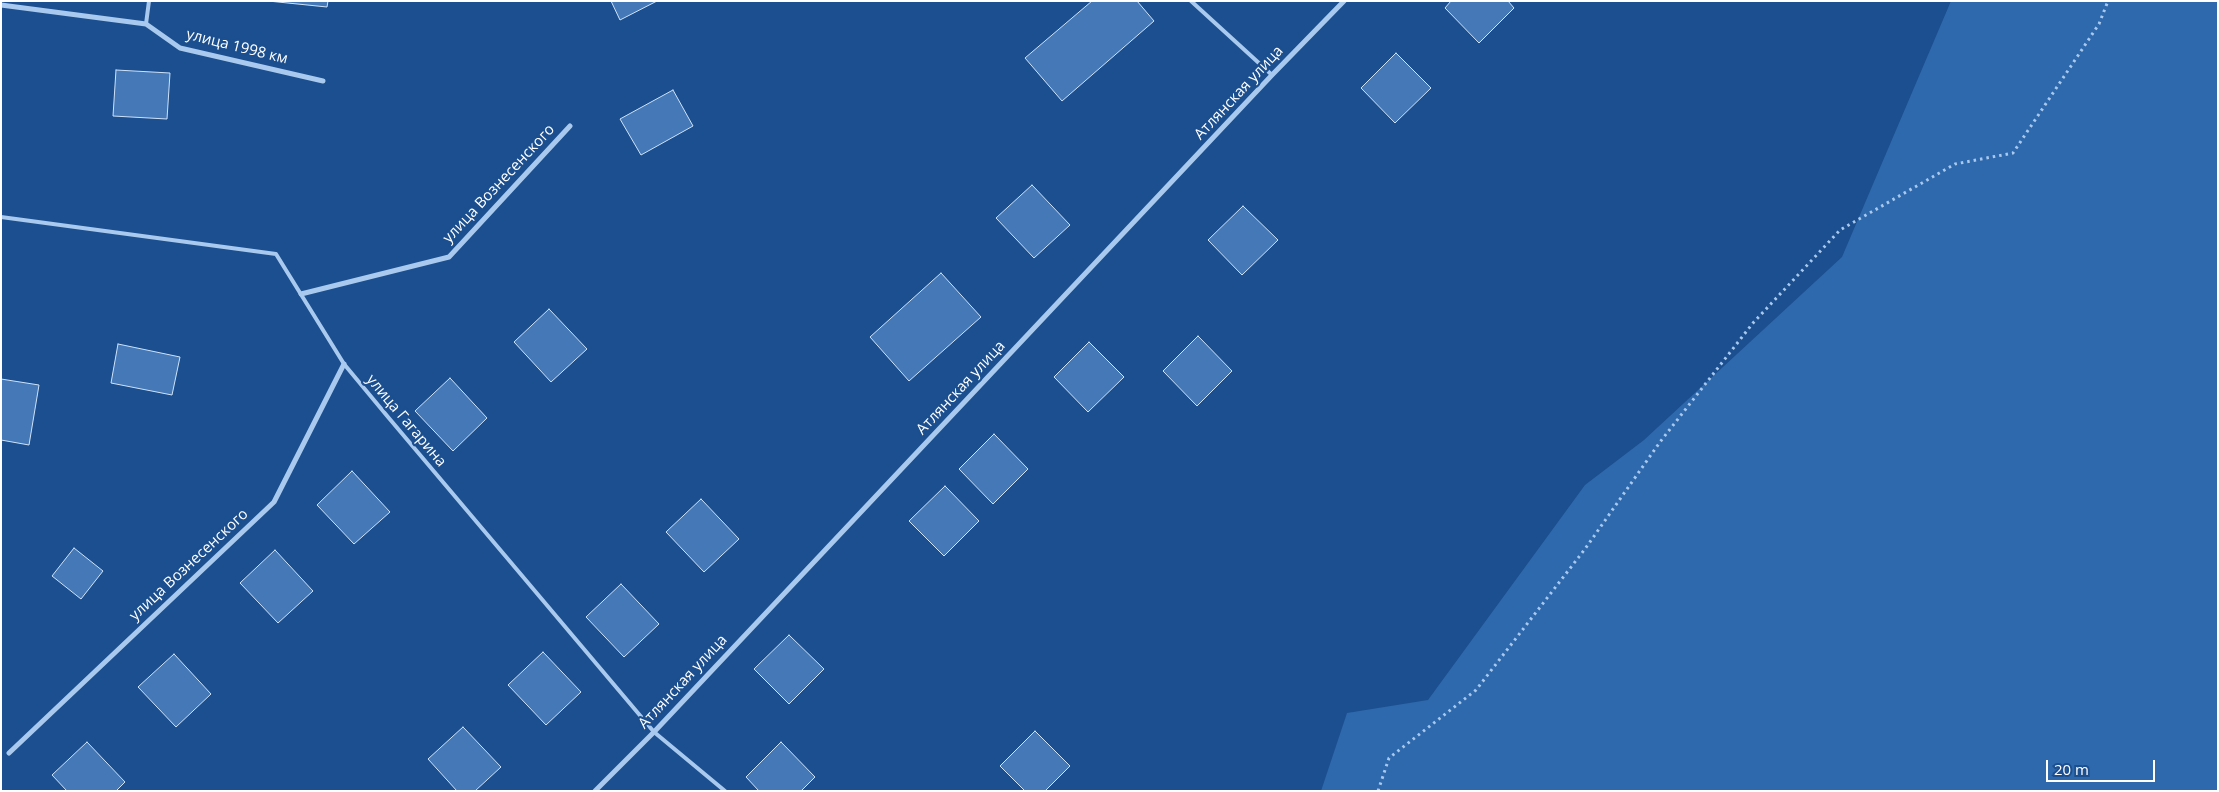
<!DOCTYPE html>
<meta charset="utf-8">
<style>
body{margin:0}
#map{position:relative;width:2219px;height:792px;overflow:hidden;background:#1b4f8f;font-family:"Open Sans",sans-serif}
canvas{display:block}
.frame{position:absolute;inset:0;border:2px solid #fff;pointer-events:none}
.scale{position:absolute;left:2046px;top:760px;width:109px;height:22px;box-sizing:border-box;border:2px solid #fff;border-top:0;padding-left:6px;font-size:15px;line-height:18px;white-space:nowrap;color:#fff;-webkit-text-stroke:4px #1b4f8f;paint-order:stroke}
</style>
<div id="map">
<canvas width="2219" height="792"></canvas>
<div class="frame"></div>
<div class="scale">20 m</div>
</div>
<script>
const ctx = document.querySelector('canvas').getContext('2d');
ctx.lineJoin = 'round';
function fillPath(path, color) { ctx.fillStyle = color; ctx.fill(path, 'evenodd'); }
const shape = rows => new Path2D(rows.map(r => 'M' + r).join(''));
function strokePath(path, color, width, dash) { ctx.strokeStyle = color; ctx.lineWidth = width; ctx.lineCap = dash ? 'butt' : 'round'; ctx.setLineDash(dash || []); ctx.stroke(path); }
function label(font, color, halo, rows, align = 'center') {
  ctx.font = font + ' "Open Sans",sans-serif'; ctx.lineWidth = 4.5; ctx.setLineDash([]); ctx.textBaseline = 'middle'; ctx.strokeStyle = halo; ctx.fillStyle = color; for (const [text, x, y, turn = 0] of rows) {
    ctx.save(); ctx.translate(x, y); ctx.rotate((+turn || 0) * Math.PI / 180); ctx.textAlign = isNaN(turn) ? turn : align; if (halo) ctx.strokeText(text, 0, 0); ctx.fillText(text, 0, 0); ctx.restore();
  }
}
const green = shape([
 [1951,1,2218,1,2218,791,1321,791,1347,713,1428,700,1585,485,1644,440,1842,257]
]);
const building = shape([
 [268,1,328,1,327,7,268,1],
 [611,1,657,1,620,20,611,1],
 [1092,1,1137,1,1154,21,1062,101,1025,58,1092,1],
 [1451,1,1508,1,1514,8,1479,43,1445,8,1451,1],
 [1396,53,1431,88,1395,123,1361,88,1396,53],
 [116,70,170,73,167,119,113,116,116,70],
 [673,90,693,126,641,155,620,119,673,90],
 [1032,185,1070,225,1034,258,996,218,1032,185],
 [1243,206,1278,240,1242,275,1208,240,1243,206],
 [941,273,981,317,909,381,870,337,941,273],
 [549,309,587,349,551,382,514,342,549,309],
 [1198,336,1232,371,1197,406,1163,371,1198,336],
 [1089,342,1124,377,1088,412,1054,377,1089,342],
 [118,344,180,357,172,395,111,383,118,344],
 [450,378,487,418,453,451,415,411,450,378],
 [1,379,39,385,29,445,1,440,1,379],
 [994,434,1028,469,993,504,959,469,994,434],
 [352,471,390,512,354,544,317,505,352,471],
 [945,486,979,521,944,556,909,521,945,486],
 [701,499,739,539,704,572,666,532,701,499],
 [74,548,103,571,81,599,52,576,74,548],
 [275,550,313,591,278,623,240,583,275,550],
 [621,584,659,624,624,657,586,617,621,584],
 [789,635,824,669,789,704,754,669,789,635],
 [543,652,581,692,546,725,508,685,543,652],
 [174,654,211,694,176,727,138,687,174,654],
 [463,727,501,767,475,791,457,791,428,759,463,727],
 [1035,731,1070,766,1045,791,1025,791,1000,766,1035,731],
 [87,742,125,782,116,791,67,791,52,775,87,742],
 [781,742,815,777,801,791,759,791,746,777,781,742]
]);
const path = shape([
 [1378,791,1389,758,1476,690,1585,549,1660,442,1753,323,1840,230,1955,164,2013,153,2099,24,2108,1]
]);
const lane = shape([
 [1191,1,1272,75],
 [146,24,149,1],
 [1,217,276,254,344,364,388,417,654,732,725,791]
]);
const street = shape([
 [1,5,146,24,180,48,323,81],
 [301,294,449,257,570,126],
 [9,753,274,502,344,364],
 [595,791,654,732,1272,75,1344,1]
]);
const streetNames = [
 ["улица 1998 км",237,47,14],
 ["Атлянская улица",1239,93,-47],
 ["улица Вознесенского",499,184,-47],
 ["Атлянская улица",961,388,-47],
 ["улица Гагарина",406,421,50],
 ["улица Вознесенского",189,565,-43],
 ["Атлянская улица",683,682,-47]
];
fillPath(green, '#2e69ad');
fillPath(building, '#4478b7');
strokePath(building, '#cfe3fa', 1);
strokePath(path, '#a9c9ee', 3, [2.5, 4]);
strokePath(lane, '#a9c9ee', 4);
strokePath(street, '#a9c9ee', 5);
label('15px', '#fff', '#1b4f8f', streetNames);
</script>
